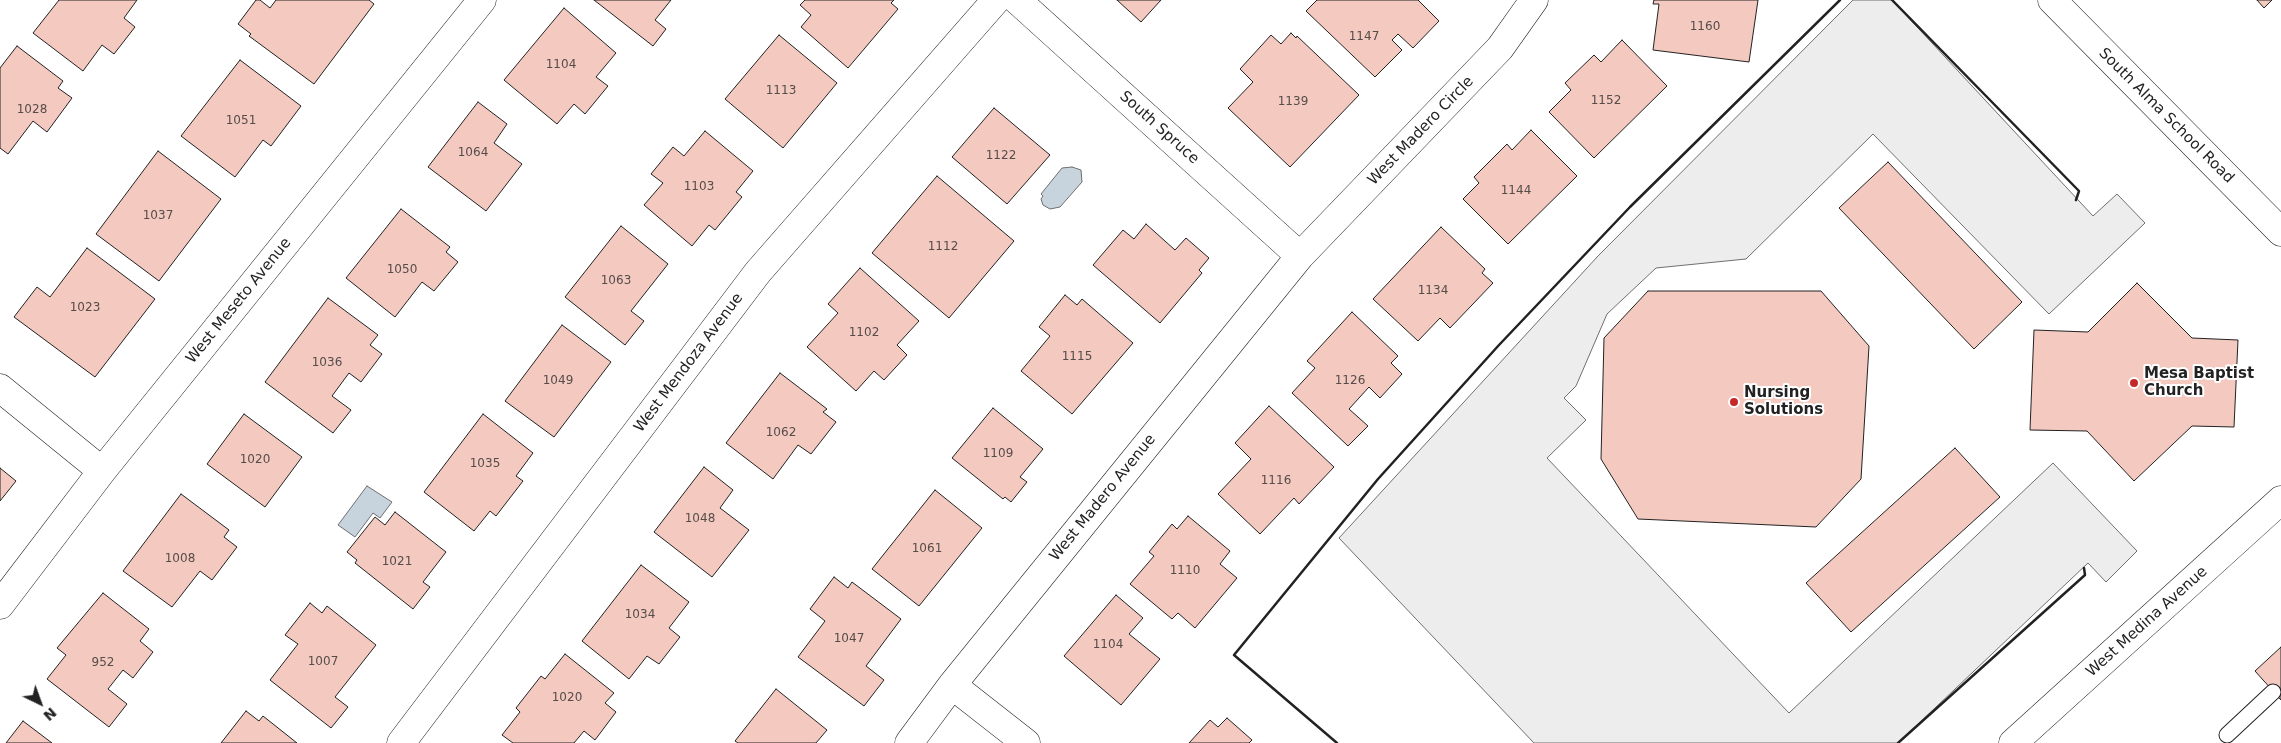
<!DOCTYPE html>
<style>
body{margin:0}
#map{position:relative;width:2281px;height:743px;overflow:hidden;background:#fff;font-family:"DejaVu Sans",sans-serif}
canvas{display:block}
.north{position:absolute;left:15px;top:678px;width:50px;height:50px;-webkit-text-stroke:4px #fff;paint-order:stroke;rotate:138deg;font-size:14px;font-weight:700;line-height:20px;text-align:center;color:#222}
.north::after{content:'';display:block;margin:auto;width:18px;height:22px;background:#222;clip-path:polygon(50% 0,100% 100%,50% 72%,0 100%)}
</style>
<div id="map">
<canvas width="2281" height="743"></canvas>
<div class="north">N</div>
</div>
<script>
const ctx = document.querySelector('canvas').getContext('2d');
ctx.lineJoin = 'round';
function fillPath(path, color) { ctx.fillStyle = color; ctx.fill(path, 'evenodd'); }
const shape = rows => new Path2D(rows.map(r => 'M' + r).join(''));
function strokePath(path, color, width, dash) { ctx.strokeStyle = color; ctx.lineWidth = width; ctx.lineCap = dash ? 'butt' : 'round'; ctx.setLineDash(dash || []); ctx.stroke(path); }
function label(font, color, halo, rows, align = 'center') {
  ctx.font = font + ' "DejaVu Sans",sans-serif'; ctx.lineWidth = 4; ctx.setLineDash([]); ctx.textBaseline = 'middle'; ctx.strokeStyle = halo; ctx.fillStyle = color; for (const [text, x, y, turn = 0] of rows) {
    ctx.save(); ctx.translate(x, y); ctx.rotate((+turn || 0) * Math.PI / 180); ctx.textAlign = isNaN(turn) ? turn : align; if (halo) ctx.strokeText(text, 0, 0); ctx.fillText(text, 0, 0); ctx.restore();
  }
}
const parking = shape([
 [1853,0,1892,0,2093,216,2117,194,2145,223,2049,314,1873,134,1746,259,1656,268,1607,314,1576,386,1564,398,1586,420,1547,458,1789,713,2053,463,2137,551,2106,582,2088,563,1898,743,1534,743,1339,538,1598,256,1853,0]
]);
const water = shape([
 [1072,167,1081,170,1082,182,1060,207,1050,209,1043,205,1041,199,1043,196,1041,194,1062,168,1072,167],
 [367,486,392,502,380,518,373,513,355,537,338,525,367,486]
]);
const building = shape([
 [59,0,137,0,124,18,135,27,114,54,102,45,83,71,33,33,59,0],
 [256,0,260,0,270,8,276,0,369,0,374,4,314,84,249,36,251,34,238,24,256,0],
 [594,0,671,0,655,20,666,29,653,46,594,0],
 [805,0,894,0,891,3,898,9,848,68,801,27,811,15,800,5,805,0],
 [1117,0,1161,0,1141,22,1117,0],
 [1317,0,1418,0,1439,21,1413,48,1398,34,1392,40,1402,50,1375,77,1306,11,1317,0],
 [1654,0,1758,0,1749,62,1653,50,1659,4,1653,4,1654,0],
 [2257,0,2272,0,2264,8,2257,0],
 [564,8,616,53,596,77,608,86,585,114,574,104,557,124,504,80,564,8],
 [1291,33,1296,38,1297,36,1359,95,1290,167,1228,108,1253,82,1240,69,1271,35,1281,44,1291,33],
 [779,35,837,83,783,148,725,99,779,35],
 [1622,40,1667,86,1594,158,1549,112,1571,90,1565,83,1594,55,1601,62,1622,40],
 [17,46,63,81,58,88,72,98,47,132,33,121,8,154,0,148,0,68,17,46],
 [240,60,301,106,271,146,263,140,235,177,181,136,240,60],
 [478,102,507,124,494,143,522,164,486,211,428,167,478,102],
 [994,108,1050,155,1007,204,952,157,994,108],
 [1531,130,1577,176,1508,244,1463,199,1479,183,1474,177,1507,144,1512,150,1531,130],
 [705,131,753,171,736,192,742,197,715,230,709,225,692,246,644,205,663,183,651,174,673,147,684,156,705,131],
 [158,151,221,199,159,281,96,234,158,151],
 [1888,162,2022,302,1974,349,1839,208,1888,162],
 [937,176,1014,241,949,318,872,253,937,176],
 [401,209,450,247,446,252,458,262,434,291,422,282,395,317,346,278,401,209],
 [1146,224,1175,250,1186,238,1209,258,1199,270,1202,273,1160,323,1093,265,1123,230,1134,239,1146,224],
 [621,226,668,264,631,311,644,321,625,345,565,297,621,226],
 [1441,227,1485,269,1482,273,1493,283,1450,328,1440,318,1418,341,1373,299,1441,227],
 [87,248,155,299,95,377,14,317,37,287,50,297,87,248],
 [860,268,919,321,897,345,907,355,884,380,874,371,856,391,807,347,838,313,828,304,860,268],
 [2137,283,2192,338,2238,340,2234,427,2192,426,2134,481,2087,431,2030,430,2034,330,2088,332,2137,283],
 [1648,291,1821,291,1869,346,1861,479,1816,527,1638,519,1601,459,1604,338,1648,291],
 [1065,295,1077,305,1082,299,1133,343,1072,414,1021,371,1050,336,1039,327,1065,295],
 [328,298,378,335,370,345,382,354,361,382,349,373,332,396,351,410,333,433,265,382,328,298],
 [1352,312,1398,356,1391,363,1402,374,1380,398,1369,387,1349,409,1368,426,1348,446,1292,393,1315,368,1307,361,1352,312],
 [562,325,611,362,554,437,505,401,562,325],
 [780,373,827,409,823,412,836,422,811,454,798,445,773,479,726,443,780,373],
 [1269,406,1334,467,1299,504,1294,498,1260,534,1218,494,1251,459,1235,443,1269,406],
 [993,408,1043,449,1020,477,1027,482,1011,502,1005,497,1003,499,952,458,993,408],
 [244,414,302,457,265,507,207,464,244,414],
 [483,414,533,453,516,476,523,481,496,516,490,511,474,531,424,492,483,414],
 [1955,448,2000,497,1851,632,1806,583,1955,448],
 [704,467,733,490,720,508,749,530,712,577,654,532,704,467],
 [0,468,16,481,0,501,0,468],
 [935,490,982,528,919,606,872,569,935,490],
 [181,494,229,530,224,537,237,547,212,580,200,571,172,607,123,571,181,494],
 [395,512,446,552,423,582,430,587,413,609,355,563,357,560,347,552,375,517,385,525,395,512],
 [1188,516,1230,551,1220,564,1237,578,1195,628,1178,613,1172,619,1130,584,1154,556,1149,552,1172,524,1177,529,1188,516],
 [641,565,689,602,669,628,680,637,659,664,647,656,629,679,582,641,641,565],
 [834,577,848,588,852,582,901,619,866,666,884,680,864,706,798,657,825,621,810,609,834,577],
 [103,593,149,629,140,641,153,652,133,678,123,670,108,689,127,704,109,727,47,679,66,655,57,648,103,593],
 [1116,595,1143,618,1129,634,1160,659,1121,705,1064,656,1116,595],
 [310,603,322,613,327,606,376,645,335,697,348,707,331,728,270,680,298,644,285,635,310,603],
 [2281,647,2281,700,2255,671,2281,647],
 [565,654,614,693,605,703,616,712,595,740,584,731,574,743,513,743,502,735,520,712,516,708,541,676,545,679,565,654],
 [776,689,827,730,816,743,738,743,735,741,776,689],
 [246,711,259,721,263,716,297,743,221,743,246,711],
 [1227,718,1252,740,1249,743,1189,743,1210,720,1218,727,1227,718],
 [23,721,52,743,6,743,23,721]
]);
const lane = shape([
 [2227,735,2273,692]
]);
const street = shape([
 [1017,0,1300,256],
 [0,388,102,471],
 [0,605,102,471,482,0],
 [952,685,1026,743],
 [401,743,758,272,996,0],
 [909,743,952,685,1300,256,1500,48,1534,0]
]);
const secondary = shape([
 [2052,0,2281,232],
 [2013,743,2281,500]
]);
const wall = shape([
 [1892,0,2079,191,2076,200],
 [1337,743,1234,655,1378,479,1499,345,1630,207,1840,0],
 [1898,743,2085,575,2084,568]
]);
const markers = [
 [2134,383,5,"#c62828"],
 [1734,402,5,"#c62828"]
];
const numberNames = [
 ["1160",1705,27],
 ["1147",1364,37],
 ["1104",561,65],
 ["1113",781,91],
 ["1152",1606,101],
 ["1139",1293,102],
 ["1028",32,110],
 ["1051",241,121],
 ["1064",473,153],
 ["1122",1001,156],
 ["1103",699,187],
 ["1144",1516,191],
 ["1037",158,216],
 ["1112",943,247],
 ["1050",402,270],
 ["1063",616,281],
 ["1134",1433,291],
 ["1023",85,308],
 ["1102",864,333],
 ["1115",1077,357],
 ["1036",327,363],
 ["1049",558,381],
 ["1126",1350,381],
 ["1062",781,433],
 ["1109",998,454],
 ["1020",255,460],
 ["1035",485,464],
 ["1116",1276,481],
 ["1048",700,519],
 ["1061",927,549],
 ["1008",180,559],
 ["1021",397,562],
 ["1110",1185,571],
 ["1034",640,615],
 ["1047",849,639],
 ["1104",1108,645],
 ["1007",323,662],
 ["952",103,663],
 ["1020",567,698]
];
const streetNames = [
 ["South Alma School Road",2166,116,45],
 ["South Spruce",1159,128,42],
 ["West Madero Circle",1421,131,-46],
 ["West Meseto Avenue",239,301,-51],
 ["West Mendoza Avenue",689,363,-53],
 ["West Madero Avenue",1103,498,-51],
 ["West Medina Avenue",2147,622,-42]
];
const poiNames = [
 ["Mesa Baptist",2144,374],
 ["Church",2144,391],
 ["Nursing",1744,393],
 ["Solutions",1744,410]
];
fillPath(parking, '#ededed');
strokePath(parking, '#6f6f6f', 1);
fillPath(water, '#c7d3dd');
strokePath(water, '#6f6f6f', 1);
fillPath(building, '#f3c9c0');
strokePath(building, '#222', 1);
strokePath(lane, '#222', 17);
strokePath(street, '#222', 29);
strokePath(secondary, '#222', 29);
strokePath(lane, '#fff', 15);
strokePath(street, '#fff', 28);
strokePath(secondary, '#fff', 28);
strokePath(wall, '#222', 2.5);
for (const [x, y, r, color] of markers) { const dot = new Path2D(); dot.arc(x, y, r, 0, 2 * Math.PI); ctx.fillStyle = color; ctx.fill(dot); strokePath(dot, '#fff', 2); }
label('12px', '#564c4a', null, numberNames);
label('15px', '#222', '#fff', streetNames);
label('bold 15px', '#222', '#fff', poiNames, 'left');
</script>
